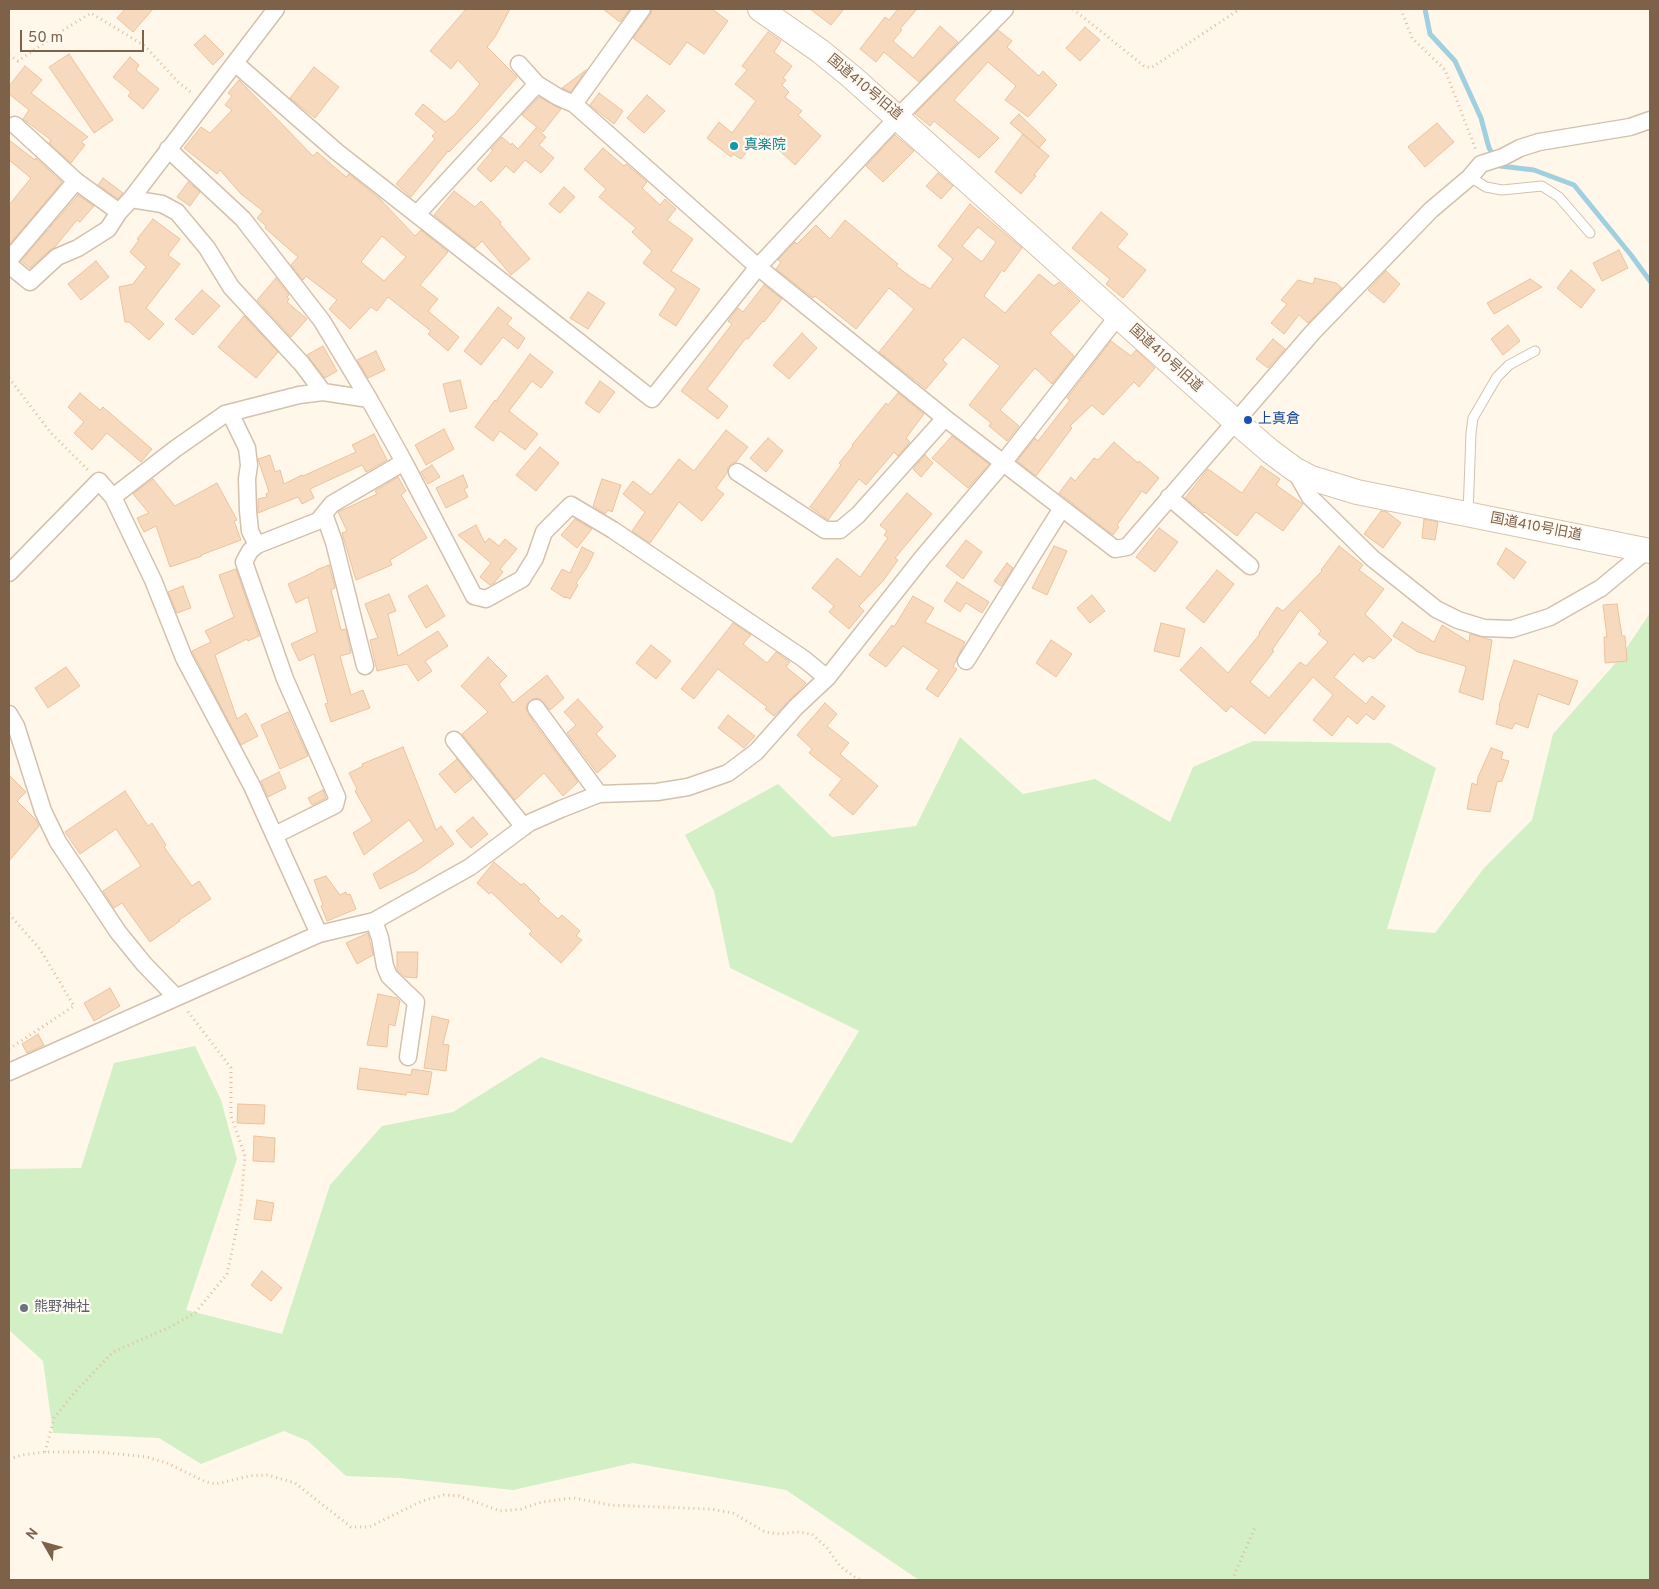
<!DOCTYPE html>
<meta charset="utf-8">
<style>
body{margin:0}
#map{position:relative;width:1659px;height:1589px;overflow:hidden;background:#fff8ea;font-family:Overpass,sans-serif}
canvas{display:block}
.frame{position:absolute;inset:0;border:10px solid #7e6149;pointer-events:none}
.north{position:absolute;left:20px;top:1519px;width:50px;height:50px;-webkit-text-stroke:4px #fffbf3;paint-order:stroke;rotate:308deg;font-size:14px;font-weight:700;line-height:20px;text-align:center;color:#7e6149}
.north::after{content:'';display:block;margin:auto;width:18px;height:22px;background:#7e6149;clip-path:polygon(50% 0,100% 100%,50% 72%,0 100%)}
.scale{position:absolute;left:20px;top:30px;width:124px;height:22px;box-sizing:border-box;border:2px solid #7e6149;border-top:0;padding-left:6px;font-size:15px;line-height:18px;white-space:nowrap;color:#7e6149;-webkit-text-stroke:4px #fffbf3;paint-order:stroke}
</style>
<div id="map">
<canvas width="1659" height="1589"></canvas>
<div class="frame"></div>
<div class="north">N</div>
<div class="scale">50 m</div>
</div>
<script>
const ctx = document.querySelector('canvas').getContext('2d');
ctx.lineJoin = 'round';
function fillPath(path, color) { ctx.fillStyle = color; ctx.fill(path, 'evenodd'); }
const shape = rows => new Path2D(rows.map(r => 'M' + r).join(''));
function strokePath(path, color, width, dash) { ctx.strokeStyle = color; ctx.lineWidth = width; ctx.lineCap = dash ? 'butt' : 'round'; ctx.setLineDash(dash || []); ctx.stroke(path); }
function label(font, color, halo, rows, align = 'center') {
  ctx.font = font + ' Overpass,"Noto Sans JP",sans-serif'; ctx.lineWidth = 4.5; ctx.setLineDash([]); ctx.textBaseline = 'middle'; ctx.strokeStyle = halo; ctx.fillStyle = color; for (const [text, x, y, turn = 0] of rows) {
    ctx.save(); ctx.translate(x, y); ctx.rotate((+turn || 0) * Math.PI / 180); ctx.textAlign = isNaN(turn) ? turn : align; if (halo) ctx.strokeText(text, 0, 0); ctx.fillText(text, 0, 0); ctx.restore();
  }
}
const green = shape([
 [1650,613,1650,1580,919,1580,786,1490,633,1463,513,1490,400,1478,346,1476,308,1441,284,1431,201,1464,159,1438,53,1433,43,1361,9,1330,9,1169,81,1168,114,1063,195,1046,221,1100,237,1159,186,1310,282,1334,330,1185,382,1126,453,1112,541,1057,792,1143,859,1031,730,968,714,891,685,835,778,784,832,837,916,826,960,737,1023,794,1095,779,1170,822,1193,767,1253,741,1390,743,1436,768,1387,929,1435,933,1484,868,1532,820,1553,734,1619,659]
]);
const stream = shape([
 [1425,9,1430,34,1455,61,1481,118,1489,148,1500,166,1534,170,1574,185,1631,255,1650,281]
]);
const building = shape([
 [125,9,153,9,133,32,117,18,125,9],
 [466,9,510,9,495,37,487,47,517,77,476,124,449,152,448,151,411,197,396,184,435,139,432,136,436,132,415,114,423,104,445,122,454,115,480,84,458,60,451,69,430,51,466,9],
 [603,9,630,9,620,22,603,9],
 [652,9,712,9,728,21,704,54,687,42,670,65,633,38,650,15,652,9],
 [810,9,844,9,831,25,810,9],
 [898,9,917,9,900,29,902,30,893,41,913,58,940,26,958,42,919,82,884,52,876,62,860,49,885,17,889,20,898,9],
 [1085,27,1100,40,1080,61,1066,48,1085,27],
 [998,30,1012,41,1007,47,1039,76,1043,71,1057,85,1028,117,1005,100,1016,86,988,62,954,100,999,138,979,158,934,121,930,126,915,114,998,30],
 [768,32,781,41,774,52,792,66,783,78,786,80,782,85,789,92,785,97,802,111,798,115,821,136,795,165,761,133,741,159,733,154,731,157,707,138,719,122,732,133,756,101,735,84,747,70,742,66,768,32],
 [205,35,224,54,213,65,194,45,205,35],
 [69,54,113,120,94,133,49,67,69,54],
 [130,57,139,65,136,70,159,89,143,109,128,96,131,92,113,77,130,57],
 [25,66,42,80,31,93,88,137,81,142,85,145,71,163,49,143,51,140,23,119,29,110,9,94,9,86,25,66],
 [314,67,339,87,315,118,290,98,314,67],
 [586,70,571,92,562,88,586,70],
 [239,80,313,156,317,152,346,177,349,174,380,199,415,236,421,230,448,252,420,285,438,299,428,311,459,337,448,351,428,334,431,331,388,297,377,311,371,307,350,329,329,309,337,300,306,276,303,280,291,265,298,257,265,228,266,226,257,218,263,211,241,194,220,170,217,174,184,148,201,127,210,133,232,110,225,105,232,96,228,93,239,80],
 [382,236,406,257,384,281,361,262,382,236],
 [599,93,623,111,614,124,590,105,599,93],
 [647,95,665,111,644,133,627,118,647,95],
 [539,97,561,109,543,132,522,115,539,97],
 [1019,114,1046,140,1039,148,1010,123,1019,114],
 [1437,123,1454,142,1425,167,1408,147,1437,123],
 [536,128,546,137,539,145,554,158,541,173,525,160,514,173,506,166,491,182,477,169,493,150,491,149,502,137,511,145,512,143,518,149,536,128],
 [1023,134,1049,156,1034,175,1036,176,1021,194,995,172,1023,134],
 [895,135,914,151,883,182,866,166,895,135],
 [9,140,35,160,36,158,62,182,9,245,9,205,31,178,9,160,9,140],
 [603,148,624,166,626,164,647,182,642,188,660,205,665,199,676,209,667,220,693,239,671,271,700,289,676,326,659,315,676,289,643,263,652,251,632,232,636,228,599,197,606,189,584,169,603,148],
 [938,173,953,186,941,199,926,186,938,173],
 [103,178,123,193,118,199,98,185,103,178],
 [188,182,200,192,190,206,177,197,188,182],
 [564,187,575,197,560,213,549,204,564,187],
 [454,191,475,207,481,201,501,222,500,224,530,259,511,275,482,241,475,248,434,215,454,191],
 [78,195,94,206,80,222,77,220,55,247,50,250,30,268,21,261,78,195],
 [970,204,1022,248,1004,272,1002,270,984,296,1005,313,1039,274,1054,286,1059,282,1080,301,1050,333,1074,356,1052,384,1035,368,1000,410,1019,426,1007,441,989,426,991,423,969,405,1000,366,963,337,943,360,947,364,926,389,879,352,914,309,889,288,856,329,815,296,813,298,776,269,781,262,778,260,795,242,797,244,816,225,830,239,845,220,898,264,896,266,922,285,923,284,930,289,953,259,938,246,970,204],
 [978,227,996,242,982,262,962,246,978,227],
 [1101,212,1128,234,1117,247,1146,270,1123,298,1106,284,1110,279,1072,248,1101,212],
 [153,219,180,239,168,255,180,264,146,308,164,324,149,340,129,322,125,322,119,287,133,284,146,267,130,252,139,240,137,239,153,219],
 [1619,250,1628,268,1602,281,1593,263,1619,250],
 [96,261,109,277,81,300,68,284,96,261],
 [1571,270,1595,290,1581,308,1557,288,1571,270],
 [1386,271,1400,284,1384,303,1368,290,1386,271],
 [276,278,289,295,287,297,289,299,287,302,307,319,291,337,257,300,276,278],
 [1315,278,1336,283,1342,288,1308,323,1299,315,1284,334,1271,323,1287,304,1281,300,1298,280,1313,284,1315,278],
 [1530,279,1542,287,1494,314,1487,303,1530,279],
 [764,285,782,299,764,322,763,321,748,339,746,338,707,389,728,406,718,419,681,391,732,324,728,321,738,308,743,312,764,285],
 [202,290,220,306,193,335,175,319,202,290],
 [588,292,605,303,588,329,570,318,588,292],
 [498,307,512,318,507,324,525,338,518,349,503,337,481,365,464,351,498,307],
 [244,316,278,352,256,378,218,347,244,316],
 [1508,325,1520,341,1503,355,1491,339,1508,325],
 [802,333,817,348,789,379,773,365,802,333],
 [1273,339,1285,349,1268,368,1256,359,1273,339],
 [1111,341,1131,356,1136,350,1155,368,1139,387,1134,382,1103,415,1092,405,1070,426,1072,428,1036,476,1017,461,1035,438,1038,441,1070,400,1067,398,1111,341],
 [323,346,337,371,325,378,307,355,323,346],
 [376,351,385,370,368,378,357,360,376,351],
 [530,354,553,372,541,388,532,381,509,411,538,434,525,450,500,431,493,441,475,427,495,400,496,401,530,354],
 [460,380,467,408,450,412,443,384,460,380],
 [600,381,615,392,599,413,585,403,600,381],
 [80,393,100,410,103,407,152,449,141,462,107,433,92,450,74,433,84,422,68,407,80,393],
 [898,393,924,414,906,438,910,442,898,456,894,452,866,485,859,479,828,520,810,507,841,465,839,463,853,446,852,445,886,403,888,405,898,393],
 [444,429,454,449,426,465,415,445,444,429],
 [726,430,748,447,736,462,732,463,728,467,727,473,716,488,724,494,702,521,679,502,650,543,632,531,645,512,623,494,633,481,651,495,679,459,694,471,726,430],
 [374,434,387,460,366,472,362,465,310,489,314,498,302,504,298,497,258,513,258,499,267,497,266,494,269,492,258,459,270,455,275,472,280,470,284,484,302,475,303,476,356,452,352,445,374,434],
 [952,436,989,464,968,488,932,458,952,436],
 [768,438,783,451,766,472,750,458,768,438],
 [1114,442,1138,463,1139,461,1159,478,1146,494,1142,491,1117,525,1119,527,1113,535,1059,493,1071,477,1075,481,1094,458,1098,460,1114,442],
 [540,447,559,463,536,491,516,475,540,447],
 [925,455,933,463,921,477,913,469,925,455],
 [432,465,440,477,428,484,421,472,432,465],
 [1261,466,1280,479,1276,485,1303,504,1283,531,1256,512,1237,536,1205,512,1204,513,1199,509,1185,498,1208,469,1242,493,1261,466],
 [463,475,468,487,464,489,468,497,446,508,436,488,463,475],
 [398,477,406,491,401,495,427,538,390,560,392,565,356,580,342,533,347,531,338,512,377,494,375,491,398,477],
 [153,479,175,506,217,483,237,520,234,521,241,540,201,555,202,556,170,567,156,526,144,532,137,518,149,513,133,494,153,479],
 [602,479,621,485,612,512,608,510,605,514,593,506,602,479],
 [907,493,932,514,895,558,898,560,883,581,859,606,864,611,849,629,829,612,834,606,812,588,837,558,860,577,888,538,884,535,887,531,880,525,907,493],
 [1381,511,1387,512,1401,523,1383,548,1364,534,1381,511],
 [575,519,592,529,577,548,561,535,575,519],
 [1424,519,1438,522,1435,540,1422,538,1424,519],
 [476,525,485,543,489,538,499,546,505,539,517,549,500,569,503,572,494,583,490,585,480,577,491,563,458,535,476,525],
 [1159,528,1178,542,1155,572,1136,557,1159,528],
 [966,540,982,552,963,579,946,566,966,540],
 [1054,546,1067,551,1047,595,1032,588,1054,546],
 [1339,546,1363,565,1359,570,1384,589,1365,614,1392,640,1374,659,1369,656,1363,662,1354,654,1334,677,1366,704,1372,696,1385,706,1374,720,1366,714,1357,724,1348,716,1332,736,1313,720,1333,695,1313,677,1265,734,1231,706,1226,712,1180,670,1201,647,1228,673,1260,634,1259,633,1277,607,1283,611,1322,571,1321,570,1339,546],
 [1300,610,1321,631,1318,634,1328,642,1306,666,1300,662,1269,698,1250,682,1274,651,1272,650,1300,610],
 [582,547,594,553,586,569,576,583,578,585,570,599,566,597,565,598,551,589,562,569,570,573,582,547],
 [1506,548,1526,562,1514,579,1497,564,1506,548],
 [1007,563,1013,568,1001,586,994,581,1007,563],
 [329,565,335,588,331,590,341,630,346,629,351,653,340,656,351,695,363,690,370,708,331,722,325,704,328,703,314,654,299,661,291,644,317,632,308,597,296,603,288,584,316,571,316,570,329,565],
 [236,569,259,636,248,641,247,639,215,655,237,719,246,713,258,736,241,745,192,651,211,642,205,631,234,617,219,575,236,569],
 [1217,570,1234,584,1204,623,1186,608,1217,570],
 [957,582,989,602,982,613,966,603,960,612,944,601,957,582],
 [427,585,445,616,426,628,408,596,427,585],
 [183,586,191,608,177,613,168,592,183,586],
 [389,594,396,611,388,614,398,656,438,631,448,646,425,661,432,671,418,681,407,664,377,671,370,640,378,638,365,604,389,594],
 [1092,595,1105,611,1090,623,1077,608,1092,595],
 [913,596,934,608,925,622,965,642,953,667,957,669,938,697,926,689,939,670,903,646,886,667,869,655,892,625,894,627,913,596],
 [1617,604,1622,636,1625,636,1627,661,1605,663,1604,637,1607,637,1603,605,1617,604],
 [1402,622,1434,642,1442,625,1469,642,1470,634,1492,640,1483,700,1459,692,1466,668,1465,666,1418,652,1393,636,1402,622],
 [733,623,751,635,743,644,767,663,776,652,790,662,786,667,806,683,774,716,765,709,767,707,718,669,694,699,681,689,733,623],
 [1161,623,1185,629,1179,657,1154,651,1161,623],
 [1051,640,1072,654,1056,677,1036,663,1051,640],
 [651,645,671,661,656,679,636,663,651,645],
 [488,657,507,676,499,684,513,703,547,675,564,698,550,710,540,699,534,698,527,704,526,709,534,723,578,782,563,796,544,773,515,800,462,734,488,712,461,686,488,657],
 [1514,660,1578,681,1569,705,1538,694,1528,728,1515,723,1512,729,1496,724,1500,706,1499,706,1514,660],
 [66,667,80,686,48,708,35,688,66,667],
 [578,699,603,727,596,734,616,756,597,773,567,733,576,725,564,712,578,699],
 [825,703,837,714,827,726,849,743,840,754,878,786,853,815,829,795,842,779,809,753,812,749,797,735,825,703],
 [288,712,308,756,280,769,261,725,288,712],
 [728,715,755,736,744,748,718,728,728,715],
 [403,747,436,830,441,826,454,844,416,871,380,889,373,874,424,841,409,820,364,855,353,833,372,821,355,791,357,789,349,773,363,766,362,764,403,747],
 [1491,748,1503,752,1501,759,1509,761,1502,781,1497,782,1490,812,1467,809,1472,783,1477,785,1478,777,1491,748],
 [457,759,472,779,455,793,439,774,457,759],
 [279,772,286,788,268,797,261,781,279,772],
 [9,775,26,792,17,801,36,820,39,826,9,861,9,775],
 [323,790,326,798,312,805,308,798,323,790],
 [125,791,148,826,152,823,166,845,164,847,192,886,199,881,211,899,179,920,180,921,150,942,122,903,114,908,103,891,141,866,116,829,80,854,65,832,125,791],
 [473,817,488,834,471,848,456,831,473,817],
 [494,862,521,885,524,883,540,899,538,901,558,919,562,915,580,931,576,936,582,940,561,963,529,934,532,931,491,892,489,894,477,883,494,862],
 [326,876,340,895,346,892,347,895,350,894,356,909,327,921,321,906,323,905,314,880,326,876],
 [368,933,373,955,357,964,346,943,368,933],
 [397,952,418,952,417,978,405,977,397,970,397,952],
 [110,988,120,1006,94,1021,84,1003,110,988],
 [378,994,397,998,400,1001,395,1026,389,1024,387,1047,367,1045,378,994],
 [432,1016,449,1020,443,1044,449,1045,446,1071,424,1068,432,1016],
 [38,1034,44,1045,27,1053,22,1044,38,1034],
 [360,1068,411,1075,412,1069,432,1072,428,1095,407,1092,406,1095,357,1089,360,1068],
 [238,1104,265,1105,264,1124,237,1123,238,1104],
 [254,1136,275,1138,274,1162,253,1161,254,1136],
 [257,1200,274,1203,271,1221,254,1219,257,1200],
 [262,1271,282,1288,271,1301,251,1285,262,1271]
]);
const path = shape([
 [1073,9,1144,66,1151,68,1240,9],
 [1401,9,1412,38,1445,70,1476,150],
 [9,55,18,61,60,32,91,13,145,46,178,82,193,94],
 [9,378,51,433,88,470],
 [9,914,40,949,74,1006,9,1049],
 [45,1452,54,1418,74,1393,113,1352,170,1327,195,1313,227,1274,235,1237,241,1202,245,1156,231,1116,231,1068,186,1009],
 [9,1459,22,1455,45,1452,100,1452,147,1457,167,1463,206,1482,216,1484,249,1476,268,1475,295,1483,351,1527,369,1527,422,1501,444,1495,459,1496,500,1511,521,1509,542,1502,574,1498,610,1505,710,1509,733,1513,765,1532,780,1534,797,1532,812,1534,827,1548,840,1566,856,1578,862,1580],
 [1232,1580,1256,1525]
]);
const lane = shape([
 [1470,177,1486,187,1502,190,1542,186,1559,197,1590,233],
 [1468,514,1471,433,1473,418,1497,377,1509,365,1535,351]
]);
const street = shape([
 [235,63,337,152,652,399,758,267,898,117,1005,9],
 [519,64,537,84,558,97,574,104,758,267,945,418,1115,549,1127,547,1313,332,1431,210,1470,177,1481,164,1503,157,1520,148,1539,142,1630,127,1650,120],
 [574,104,642,9],
 [15,125,76,181,119,212],
 [168,149,243,219,322,321,369,399,404,462,474,596,486,599,522,579,535,558,544,532,571,505,613,530,804,659,827,678],
 [131,199,162,204,177,212,207,248,231,287,302,364,323,392],
 [417,214,537,84],
 [9,260,76,181],
 [9,265,30,282,57,257,78,248,108,229,119,212,131,199,276,9],
 [230,413,247,448,249,465,247,479,248,511,250,531,257,545],
 [1294,469,1310,497,1372,558,1436,609,1458,620,1484,628,1512,629,1550,617,1601,588,1647,550],
 [737,472,825,530,840,530,858,515,945,418],
 [113,497,175,449,225,414,299,395,323,392,369,399],
 [1169,497,1250,566],
 [324,514,334,542,365,666],
 [9,573,99,481,113,497,153,580,184,658,252,786,319,934],
 [966,661,1062,508],
 [536,708,599,794],
 [9,714,16,726,43,811,58,842,118,932,144,964,176,997],
 [454,740,524,827],
 [275,835,335,805,337,797,285,679,244,562,250,551,257,545,318,521,332,504,404,462],
 [374,921,380,938,385,966,389,976,416,1002,408,1057],
 [9,1072,319,934,374,921,470,867,529,823,561,809,599,794,657,792,688,787,728,773,756,752,796,707,827,678,923,557,1003,463,1118,316]
]);
const secondary = shape([
 [760,9,820,51,853,78,1235,421,1270,451,1294,469,1311,478,1357,492,1650,551]
]);
const markers = [
 [734,146,5,"#0f9aa8"],
 [1248,420,5,"#1a4fb4"],
 [24,1308,5,"#6b7280"]
];
const streetNames = [
 ["国道410号旧道",864,88,40],
 ["国道410号旧道",1165,359,42],
 ["国道410号旧道",1536,528,11]
];
const cultureNames = [
 ["真楽院",744,146]
];
const transitNames = [
 ["上真倉",1258,420]
];
const worshipNames = [
 ["熊野神社",34,1308]
];
fillPath(green, '#d3efc6');
strokePath(stream, '#a0cfdf', 5);
fillPath(building, '#f7dabe');
strokePath(building, '#ecc29d', 1);
strokePath(lane, '#d3c1ad', 11);
strokePath(street, '#d3c1ad', 19);
strokePath(secondary, '#d9c4ad', 26);
strokePath(path, '#debea0', 3, [1, 4]);
strokePath(lane, '#fff', 9);
strokePath(street, '#fff', 16);
strokePath(secondary, '#fff', 24);
for (const [x, y, r, color] of markers) { const dot = new Path2D(); dot.arc(x, y, r, 0, 2 * Math.PI); ctx.fillStyle = color; ctx.fill(dot); strokePath(dot, '#fffbf3', 2); }
label('14px', '#7e6149', '#fffbf3', streetNames);
label('14px', '#0d838f', '#fffbf3', cultureNames, 'left');
label('14px', '#164399', '#fffbf3', transitNames, 'left');
label('14px', '#5b616d', '#fffbf3', worshipNames, 'left');
</script>
